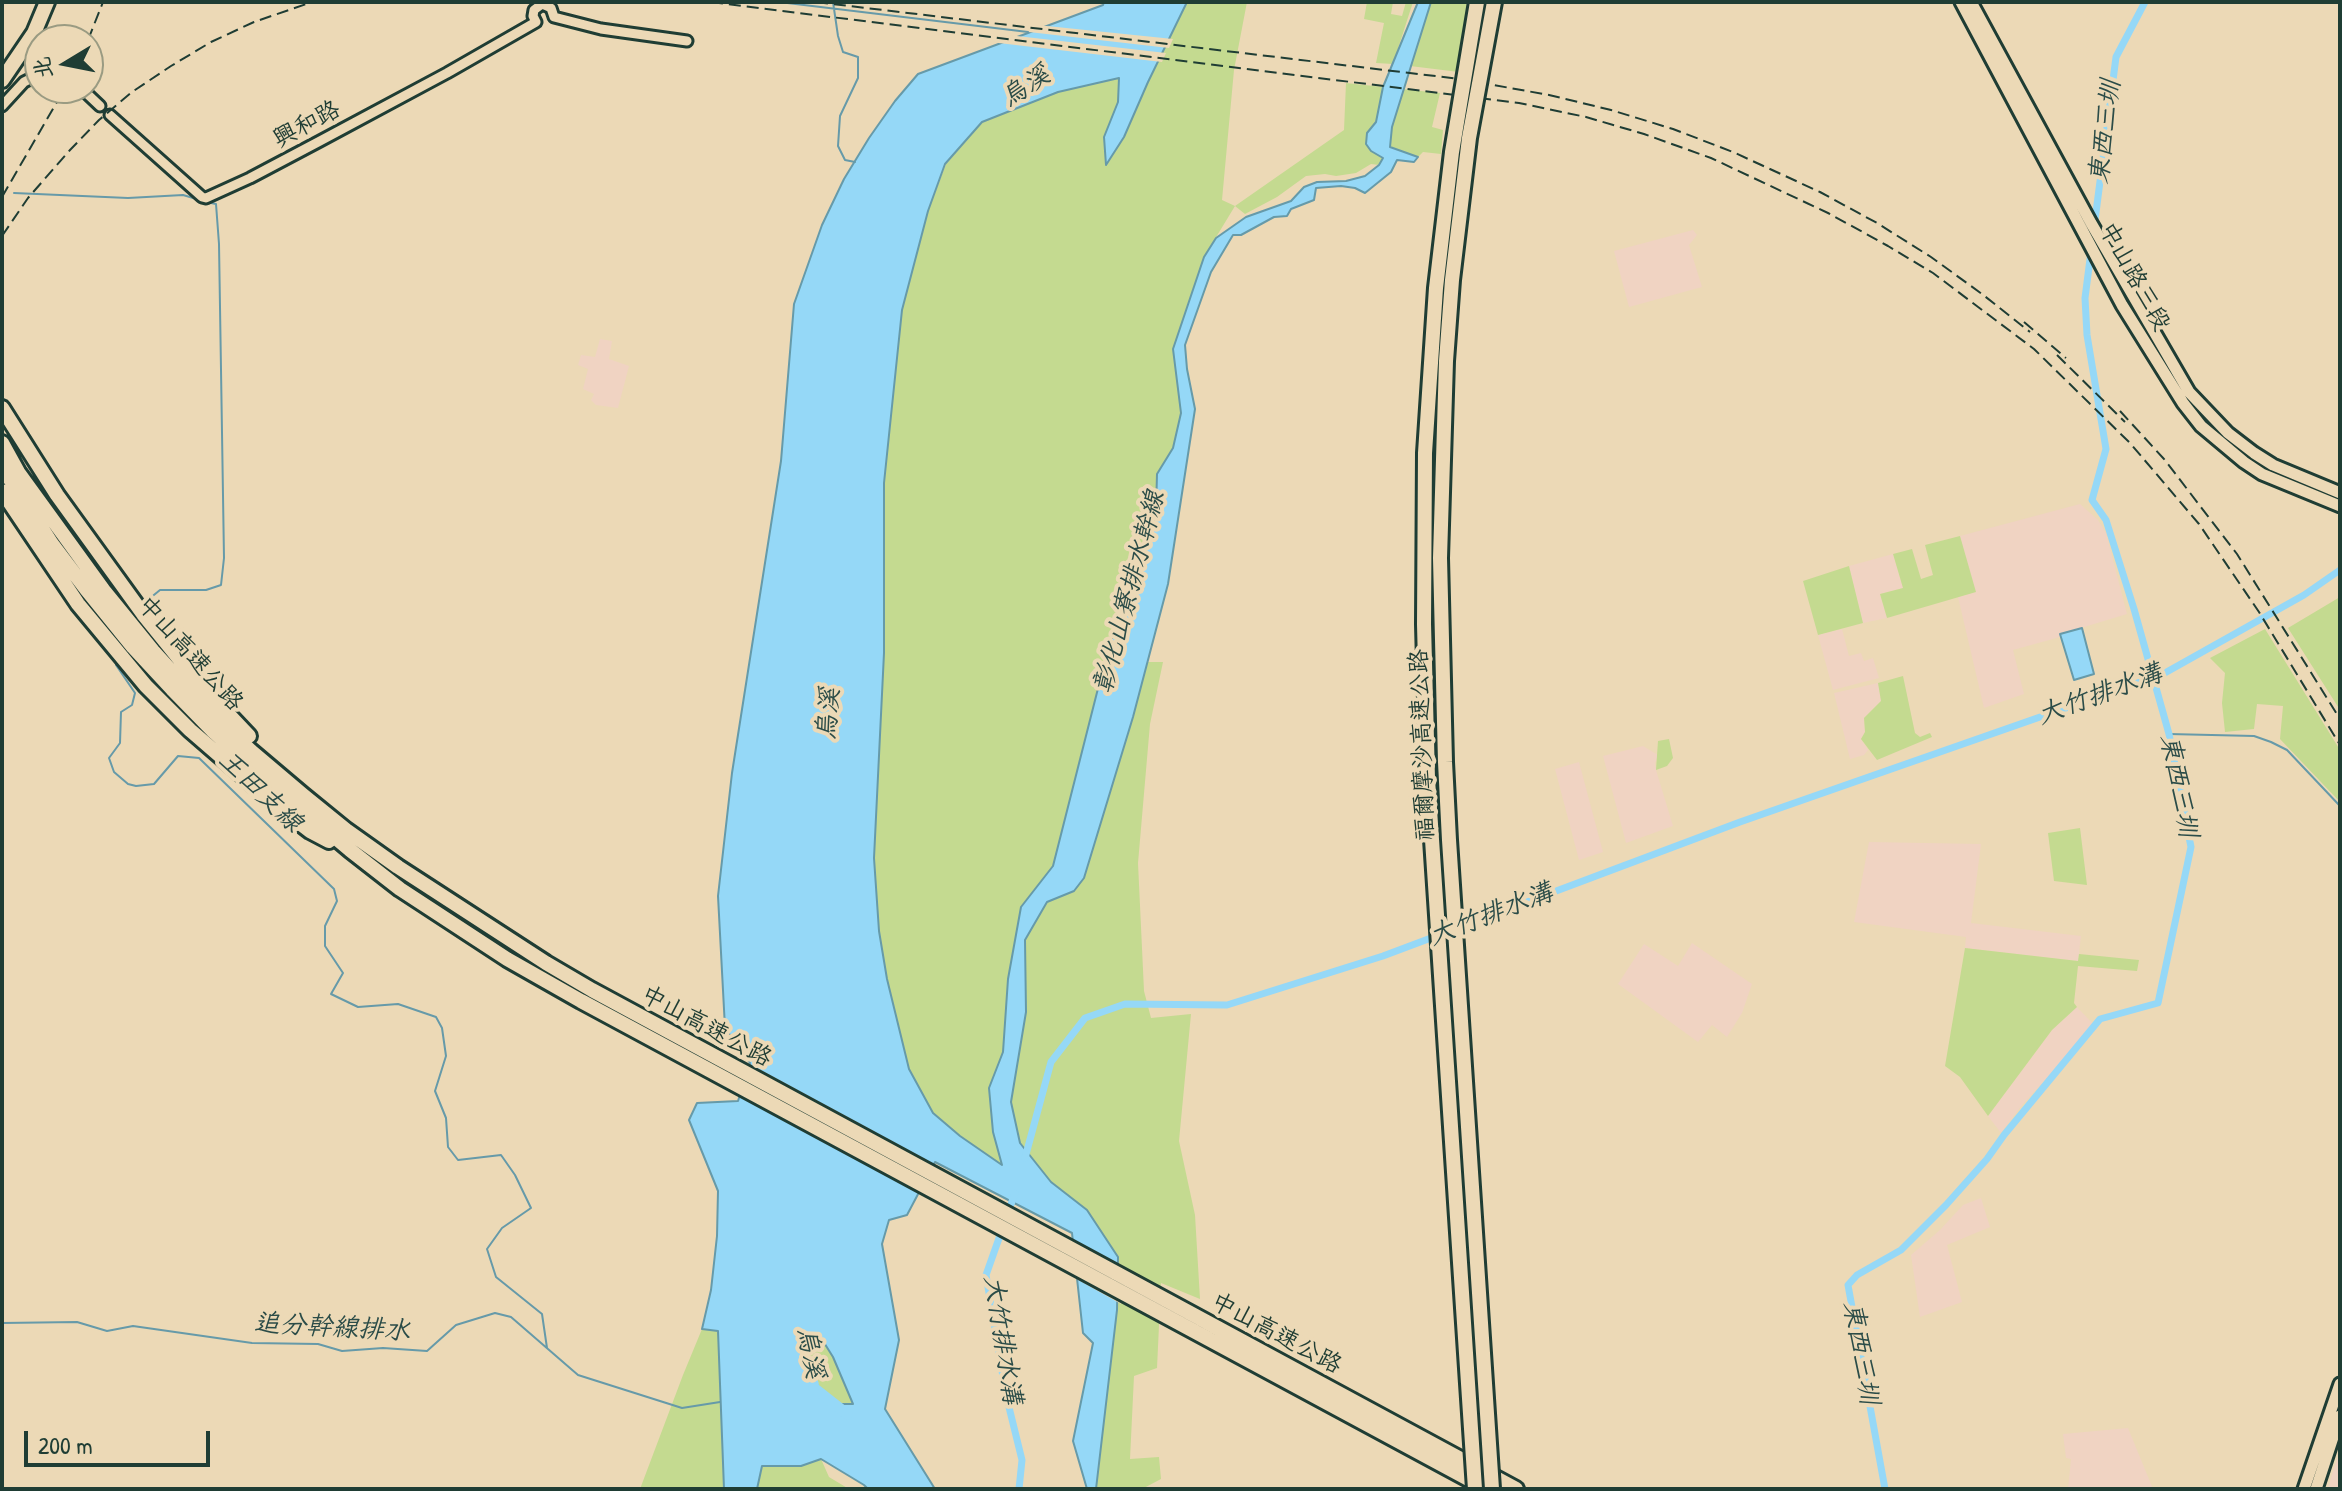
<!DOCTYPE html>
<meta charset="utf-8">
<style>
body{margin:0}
#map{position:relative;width:2342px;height:1491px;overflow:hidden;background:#ecd9b6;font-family:"Patrick Hand","LXGW WenKai TC",sans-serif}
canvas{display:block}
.frame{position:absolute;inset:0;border:4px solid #1f3d34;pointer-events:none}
.north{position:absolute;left:24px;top:24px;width:80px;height:80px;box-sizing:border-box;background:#ecd9b6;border:2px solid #9a9b82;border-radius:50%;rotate:260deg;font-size:22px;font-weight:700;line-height:32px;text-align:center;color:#1f3d34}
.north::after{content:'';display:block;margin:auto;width:28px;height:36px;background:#1f3d34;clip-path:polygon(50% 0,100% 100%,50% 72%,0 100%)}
.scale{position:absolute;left:24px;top:1431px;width:186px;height:36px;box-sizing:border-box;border:4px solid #1f3d34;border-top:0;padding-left:10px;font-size:24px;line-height:28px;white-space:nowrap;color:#1f3d34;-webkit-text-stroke:6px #ecd9b6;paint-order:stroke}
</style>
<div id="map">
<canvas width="2342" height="1491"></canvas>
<div class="frame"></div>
<div class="north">北</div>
<div class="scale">200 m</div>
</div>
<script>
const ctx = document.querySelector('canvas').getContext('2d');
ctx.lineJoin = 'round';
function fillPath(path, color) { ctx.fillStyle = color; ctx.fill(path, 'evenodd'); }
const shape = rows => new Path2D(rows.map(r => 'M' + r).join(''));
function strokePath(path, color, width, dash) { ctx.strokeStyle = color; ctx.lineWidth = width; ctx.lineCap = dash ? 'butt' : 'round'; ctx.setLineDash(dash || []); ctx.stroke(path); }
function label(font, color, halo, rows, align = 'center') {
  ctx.font = font + ' "Patrick Hand","LXGW WenKai TC",sans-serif'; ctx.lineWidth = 8; ctx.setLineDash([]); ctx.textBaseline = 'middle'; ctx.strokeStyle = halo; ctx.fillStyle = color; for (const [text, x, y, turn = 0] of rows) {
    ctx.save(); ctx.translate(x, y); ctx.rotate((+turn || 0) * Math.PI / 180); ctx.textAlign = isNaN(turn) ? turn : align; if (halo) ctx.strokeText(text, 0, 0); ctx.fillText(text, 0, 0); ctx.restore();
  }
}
const built = shape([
 [1693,230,1697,235,1689,245,1702,287,1629,307,1614,251],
 [600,339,612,341,609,359,629,366,618,408,596,405,591,400,594,394,583,389,588,369,578,365,581,355,595,357],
 [2080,504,2098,520,2106,533,2127,614,2061,634,2060,637,2013,650,2024,694,1984,708,1958,597,1975,592,1960,536],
 [1893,554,1903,588,1880,594,1887,618,1863,623,1849,566],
 [1842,629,1849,656,1861,653,1864,661,1873,658,1879,678,1833,690,1818,635],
 [1878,683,1881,701,1864,718,1865,732,1861,739,1868,750,1864,755,1850,759,1834,693],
 [1643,746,1658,755,1655,763,1656,770,1673,826,1626,843,1603,756],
 [1579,762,1603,852,1579,860,1555,769],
 [1869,842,1981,844,1971,923,2081,936,2078,961,1965,948,1966,937,1854,922],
 [1692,943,1752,984,1742,1013,1727,1037,1712,1025,1698,1042,1618,984,1644,944,1678,966],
 [2077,1007,2095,1026,2022,1105,2001,1133,1988,1116,2052,1030],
 [1981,1198,1990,1227,1947,1245,1962,1302,1920,1317,1911,1255,1940,1230,1963,1205],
 [2128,1428,2153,1489,2068,1489,2071,1459,2066,1458,2063,1434],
 [2340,1451,2340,1489,2328,1489,2332,1474]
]);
const green = shape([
 [1187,2,1247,2,1234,70,1222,200,1235,206,1344,130,1346,83,1383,87,1376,122,1367,133,1384,158,1379,165,1371,164,1356,173,1336,176,1325,174,1306,176,1277,197,1245,214,1235,206,1204,257,1173,349,1181,413,1173,448,1157,474,1156,511,1149,539,1127,602,1108,649,1053,866,1021,907,1008,979,1003,1052,989,1088,993,1132,1003,1166,960,1136,933,1114,909,1069,887,979,879,931,874,858,884,653,884,483,902,310,928,211,946,164,982,122,1058,92,1120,78,1118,102,1104,137,1107,164,1124,137,1148,82],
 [1367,2,1393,2,1391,14,1402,16,1406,2,1413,2,1393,64,1376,63,1384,23,1364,19],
 [1431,2,1475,2,1459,72,1410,66],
 [1402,89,1440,93,1432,127,1443,130,1441,154,1423,152,1418,157,1390,147,1392,127],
 [1960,536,1976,592,1887,618,1880,594,1903,588,1893,554,1912,549,1921,579,1933,575,1925,545],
 [1849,566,1863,623,1818,635,1803,581],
 [2340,597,2340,710,2288,628],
 [2265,629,2340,750,2340,802,2280,739,2283,706,2257,704,2254,729,2225,732,2222,703,2225,673,2210,658],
 [1147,662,1163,662,1150,724,1138,863,1144,991,1151,1018,1191,1014,1179,1141,1195,1215,1200,1299,1161,1283,1157,1368,1134,1376,1130,1459,1159,1457,1161,1479,1142,1489,1096,1489,1117,1310,1087,1210,1051,1182,1020,1143,1011,1102,1026,1012,1025,940,1047,902,1074,891,1133,717],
 [1903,676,1915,733,1920,737,1930,733,1932,737,1877,760,1861,739,1865,732,1864,718,1881,701,1878,683],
 [1669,739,1673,758,1667,766,1656,770,1658,741],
 [2080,828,2087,885,2054,881,2048,833],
 [1965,948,2078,961,2079,954,2139,960,2137,971,2078,966,2074,1003,2077,1007,2052,1030,1988,1116,1960,1077,1945,1066],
 [702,1329,718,1331,724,1489,640,1489,683,1375],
 [823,1341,833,1357,853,1404,828,1404,817,1384,808,1352],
 [821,1459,829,1477,849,1489,757,1489,762,1466,801,1466]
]);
const water = shape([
 [1104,2,1187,2,1148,82,1124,137,1106,165,1104,137,1118,102,1119,78,1058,92,982,122,945,164,928,211,902,310,884,483,884,653,874,858,879,931,887,979,909,1069,933,1113,960,1136,1002,1165,993,1132,989,1088,1003,1052,1008,979,1021,907,1053,866,1108,649,1127,602,1149,539,1156,511,1157,474,1173,448,1181,413,1173,349,1204,257,1216,238,1246,217,1291,201,1304,187,1317,182,1346,181,1365,176,1379,165,1383,158,1371,151,1366,144,1367,133,1376,122,1383,87,1418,2,1431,2,1392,127,1390,147,1418,157,1414,162,1397,160,1391,172,1365,193,1355,188,1341,186,1316,188,1314,200,1291,209,1287,216,1274,217,1241,235,1233,235,1211,272,1185,345,1187,369,1195,409,1168,584,1133,717,1084,878,1074,891,1047,902,1025,940,1026,1012,1011,1102,1020,1143,1051,1182,1087,1210,1118,1257,1117,1310,1096,1489,1087,1489,1073,1441,1093,1343,1083,1333,1072,1233,935,1162,907,1215,889,1220,882,1244,899,1340,885,1409,935,1489,868,1489,864,1485,821,1459,801,1466,762,1466,757,1489,724,1489,718,1331,702,1329,711,1290,717,1236,718,1191,689,1120,697,1103,738,1101,750,1063,725,1028,718,896,732,773,781,461,794,304,822,225,844,179,869,138,895,101,918,74,1103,5,1104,2],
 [823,1341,833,1357,853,1404,828,1404,817,1384,808,1352,823,1341],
 [2082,628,2094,674,2074,680,2060,634,2082,628]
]);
const pier = shape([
 [1037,25,1173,39,1169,48,1020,31],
 [1008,35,1166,53,1162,62,990,42],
 [744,1061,980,1189,936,1167,922,1195,736,1095,745,1064],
 [1068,1237,1122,1266,1121,1304,1073,1277]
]);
const stream = shape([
 [779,2,1028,32],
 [833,2,838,36,843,52,858,57,858,78,840,116,838,146,845,160,855,162],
 [14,193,128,198,183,195,200,200],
 [145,608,149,599,160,590,206,590,221,585,224,558,219,244,216,204,206,202],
 [117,663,116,665,135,693,132,705,121,712,120,743,109,758,114,772,128,784,136,786,154,784,178,756,199,758,334,889,337,901,325,926,325,946,343,973,331,994,358,1007,398,1004,436,1017,442,1028,446,1056,435,1091,446,1118,448,1147,458,1160,501,1155,515,1175,531,1208,502,1228,487,1249,496,1277,542,1314,547,1348],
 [2169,734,2254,736,2271,742,2287,750,2340,806],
 [2,1323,77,1322,107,1331,133,1326,252,1343,318,1344,342,1351,383,1348,427,1351,456,1325,495,1313,511,1317,578,1375,682,1408,720,1402]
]);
const canal = shape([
 [1025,1158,1051,1062,1085,1018,1125,1004,1227,1005,1383,956,1740,822,2163,674,2304,595,2340,570],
 [1015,1193,986,1275,1006,1395,1022,1460,1019,1489],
 [1885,1489,1848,1285,1857,1275,1901,1250,1946,1205,1987,1159,2004,1135,2100,1019,2158,1003,2191,847,2169,734,2134,609,2106,520,2092,500,2106,449,2087,335,2085,298,2116,57,2145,2]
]);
const river = shape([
 [813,1383,814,1388,847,1414]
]);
const tertiary = shape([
 [554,17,601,29,687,41],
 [536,22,533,16,534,10,542,4,551,8,554,17],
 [81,88,100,106],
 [2,106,24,82,40,74],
 [110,115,202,197,206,198,250,178,320,141,447,73,536,22]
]);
const primary = shape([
 [1961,2,2122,305,2183,403,2201,426,2244,462,2262,474,2340,506],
 [1971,2,2091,223,2189,392,2228,433,2254,453,2273,465,2340,493],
 [2304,1489,2340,1384],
 [2316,1489,2340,1416]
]);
const motorway = shape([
 [2,80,34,33,47,2],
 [2,408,57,495,143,614,198,682,249,736],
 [2,443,18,472,105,592,153,651,203,706,251,751,303,795,346,830,398,867,546,963,592,990,1516,1489],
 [2,467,52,544,86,589,133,647,172,689,213,731,267,780,350,850,400,889,507,959,581,1001,1487,1489],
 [2,491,78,604,146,686,190,730,279,807,310,831,329,841]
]);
const rail = shape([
 [711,2,1519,103,1586,117,1644,134,1711,158,1828,213,1888,246,1933,273,2034,349,2130,443,2199,524,2259,612,2340,745],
 [816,2,1460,79,1549,95,1611,110,1673,129,1733,152,1820,192,1877,223,1931,257,1982,294,2030,332],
 [88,40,103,2],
 [2,197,65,88],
 [2,236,28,198,70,150,99,120,132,92,171,66,211,42,254,22,312,2],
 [2024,322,2066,358],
 [2057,355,2125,422],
 [2120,411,2164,459,2237,554,2340,719]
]);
const motorwayBridge = shape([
 [1475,1489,1428,779,1424,624,1425,453,1436,288,1452,152,1477,2],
 [1492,1489,1449,840,1445,762,1440,558,1446,361,1452,280,1469,138,1494,2]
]);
const streetNames = [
 ["興和路",307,125,-28],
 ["中山路三段",2134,277,61],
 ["中山高速公路",190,654,48],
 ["福爾摩沙高速公路",1423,745,-92],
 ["中山高速公路",706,1027,28],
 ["中山高速公路",1276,1334,28]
];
const waterNames = [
 ["烏溪",1026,87,-33],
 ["東西三圳",2106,132,-83],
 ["彰化山寮排水幹線",1130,592,-75],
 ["大竹排水溝",2100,695,-20],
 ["烏溪",829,714,-85],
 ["東西三圳",2178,786,79],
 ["王田支線",260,792,44],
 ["大竹排水溝",1491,915,-21],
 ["追分幹線排水",332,1328,3],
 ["大竹排水溝",1002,1340,81],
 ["烏溪",810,1353,79],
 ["東西三圳",1860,1353,80]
];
fillPath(built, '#f0d3c2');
fillPath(green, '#c4da90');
fillPath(water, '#95d8f7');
strokePath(water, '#669aa9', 2);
fillPath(pier, '#ecd9b6');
strokePath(stream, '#669aa9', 2);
strokePath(canal, '#95d8f7', 7);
strokePath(river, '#95d8f7', 11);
strokePath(tertiary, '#1f3d34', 15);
strokePath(primary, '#1f3d34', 17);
strokePath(motorway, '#1f3d34', 20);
strokePath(tertiary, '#ecd9b6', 9);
strokePath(primary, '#ecd9b6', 11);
strokePath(motorway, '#ecd9b6', 14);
strokePath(rail, '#1f3d34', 2, [12, 6]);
strokePath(motorwayBridge, '#1f3d34', 20, []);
strokePath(motorwayBridge, '#ecd9b6', 14);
label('24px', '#1f3d34', '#ecd9b6', streetNames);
label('italic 26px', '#2b4c48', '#ecd9b6', waterNames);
</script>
